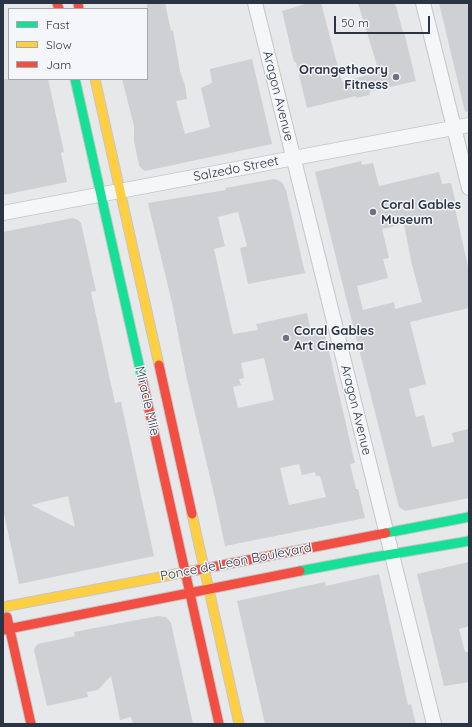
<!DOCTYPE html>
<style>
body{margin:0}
#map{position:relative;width:472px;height:727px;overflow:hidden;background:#e6e8ea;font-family:Quicksand,sans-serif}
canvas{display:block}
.frame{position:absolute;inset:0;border:4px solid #2b3445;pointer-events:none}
.legend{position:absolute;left:8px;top:8px;width:140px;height:72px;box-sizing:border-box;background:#f4f6f9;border:1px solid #a4a8b1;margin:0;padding:5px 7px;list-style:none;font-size:12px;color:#2b3445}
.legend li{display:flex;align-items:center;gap:8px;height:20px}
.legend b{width:20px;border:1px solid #a4a8b1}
.scale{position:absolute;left:334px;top:16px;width:96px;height:18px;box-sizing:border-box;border:2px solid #2b3445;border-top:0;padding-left:5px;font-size:12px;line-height:14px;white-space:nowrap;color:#2b3445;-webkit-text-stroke:3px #f4f6f9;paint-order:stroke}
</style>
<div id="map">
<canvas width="472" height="727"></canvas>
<div class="frame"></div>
<ul class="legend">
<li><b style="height:5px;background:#16e098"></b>Fast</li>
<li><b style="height:5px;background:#ffcf43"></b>Slow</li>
<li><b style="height:5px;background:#f24e42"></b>Jam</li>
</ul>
<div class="scale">50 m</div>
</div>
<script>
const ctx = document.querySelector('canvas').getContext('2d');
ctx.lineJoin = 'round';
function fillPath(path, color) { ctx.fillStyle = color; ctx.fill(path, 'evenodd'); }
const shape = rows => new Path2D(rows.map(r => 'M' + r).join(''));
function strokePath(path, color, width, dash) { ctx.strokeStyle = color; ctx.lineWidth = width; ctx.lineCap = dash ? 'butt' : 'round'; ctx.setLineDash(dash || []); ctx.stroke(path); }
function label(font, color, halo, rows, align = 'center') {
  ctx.font = font + ' Quicksand,sans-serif'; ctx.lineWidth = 3; ctx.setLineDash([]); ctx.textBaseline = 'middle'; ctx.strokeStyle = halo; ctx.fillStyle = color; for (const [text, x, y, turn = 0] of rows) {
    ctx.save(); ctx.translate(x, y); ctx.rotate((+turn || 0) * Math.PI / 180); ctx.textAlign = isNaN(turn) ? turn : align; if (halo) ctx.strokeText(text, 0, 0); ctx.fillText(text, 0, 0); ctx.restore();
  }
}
const building = shape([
 [147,3,165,3,171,31,173,30,180,71,185,85,187,99,176,101,185,134,210,127,201,88,212,83,210,69,252,59,272,144,145,171,142,169,139,165,134,141,134,126,122,79,147,79],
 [309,3,321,3,342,82,379,72,358,3,395,3,403,32,404,32,416,81,369,92,370,95,356,98,356,96,307,108,296,62,294,62,282,11],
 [439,3,469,3,469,111,465,112],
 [3,79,48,79,64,152,61,153,67,182,3,195],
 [361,161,362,165,373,163,379,186,439,172,442,184,451,183,456,204,454,204,469,271,469,308,410,322,426,384,409,389,416,417,424,415,432,447,454,442,452,433,468,429,469,434,469,498,405,511,399,507,339,270,315,172],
 [404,224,411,261,422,302,395,309,394,302,363,310,357,286,388,278,383,259,389,258,382,229],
 [274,179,282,182,286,190,305,273,248,284,240,248,247,246,238,212,218,217,225,246,214,249,233,334,258,330,256,324,307,313,311,333,324,330,355,463,350,464,356,489,358,489,365,518,225,546,216,503,186,375,172,303,148,203,226,190,225,188],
 [264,358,274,400,238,408,233,387,241,385,239,379,244,378,241,363],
 [299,464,302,475,315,472,316,476,320,476,326,497,289,505,280,468],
 [73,218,78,220,81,223,96,291,91,292,115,403,121,402,154,556,19,584,3,509,3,232],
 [68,496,75,527,31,505],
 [469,562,469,626,459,629,465,652,469,652,469,682,444,686,417,574],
 [379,574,408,705,411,704,416,724,265,724,237,601,325,582,326,586],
 [158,616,166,617,171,623,193,724,133,724,131,717,120,720,111,676,98,690,87,692,88,697,47,706,34,650,35,647,38,644,75,636,74,632]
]);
const street = shape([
 [255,3,434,724],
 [423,3,469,188],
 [3,213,469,125]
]);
const fast = shape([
 [75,79,142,378],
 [386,533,469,517],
 [300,571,369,558,469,541]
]);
const slow = shape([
 [95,79,159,365],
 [192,514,239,724],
 [3,607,197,570]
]);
const jam = shape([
 [57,3,59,9],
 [78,3,79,9],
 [159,365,192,514],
 [142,378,219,724],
 [197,570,386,533],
 [7,617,31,724],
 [3,630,300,571]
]);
const markers = [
 [396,77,4,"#6c737f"],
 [373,212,4,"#6c737f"],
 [286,338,4,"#6c737f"]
];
const poiNames = [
 ["Orangetheory",388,70,"right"],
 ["Fitness",388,85,"right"],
 ["Coral Gables",381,205],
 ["Museum",381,220],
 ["Coral Gables",294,331],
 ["Art Cinema",294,346]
];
const streetNames = [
 ["Aragon Avenue",278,96,76],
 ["Salzedo Street",236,169,-11],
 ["Miracle Mile",147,401,77],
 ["Aragon Avenue",356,410,76],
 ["Ponce de Leon Boulevard",236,562,-11]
];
fillPath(building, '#ced0d3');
strokePath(street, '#c4c6c8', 16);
strokePath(fast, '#c4c6c8', 11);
strokePath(slow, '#c4c6c8', 11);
strokePath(jam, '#c4c6c8', 11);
strokePath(street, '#f5f6f7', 14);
strokePath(fast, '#16e098', 9);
strokePath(slow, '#ffcf43', 9);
strokePath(jam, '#f24e42', 9);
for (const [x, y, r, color] of markers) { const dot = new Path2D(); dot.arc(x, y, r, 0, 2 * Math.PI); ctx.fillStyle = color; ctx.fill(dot); strokePath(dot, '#f4f6f9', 1.5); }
label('bold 13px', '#2b3445', '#f4f6f9', poiNames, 'left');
label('13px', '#2b3445', '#f4f6f9', streetNames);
</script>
